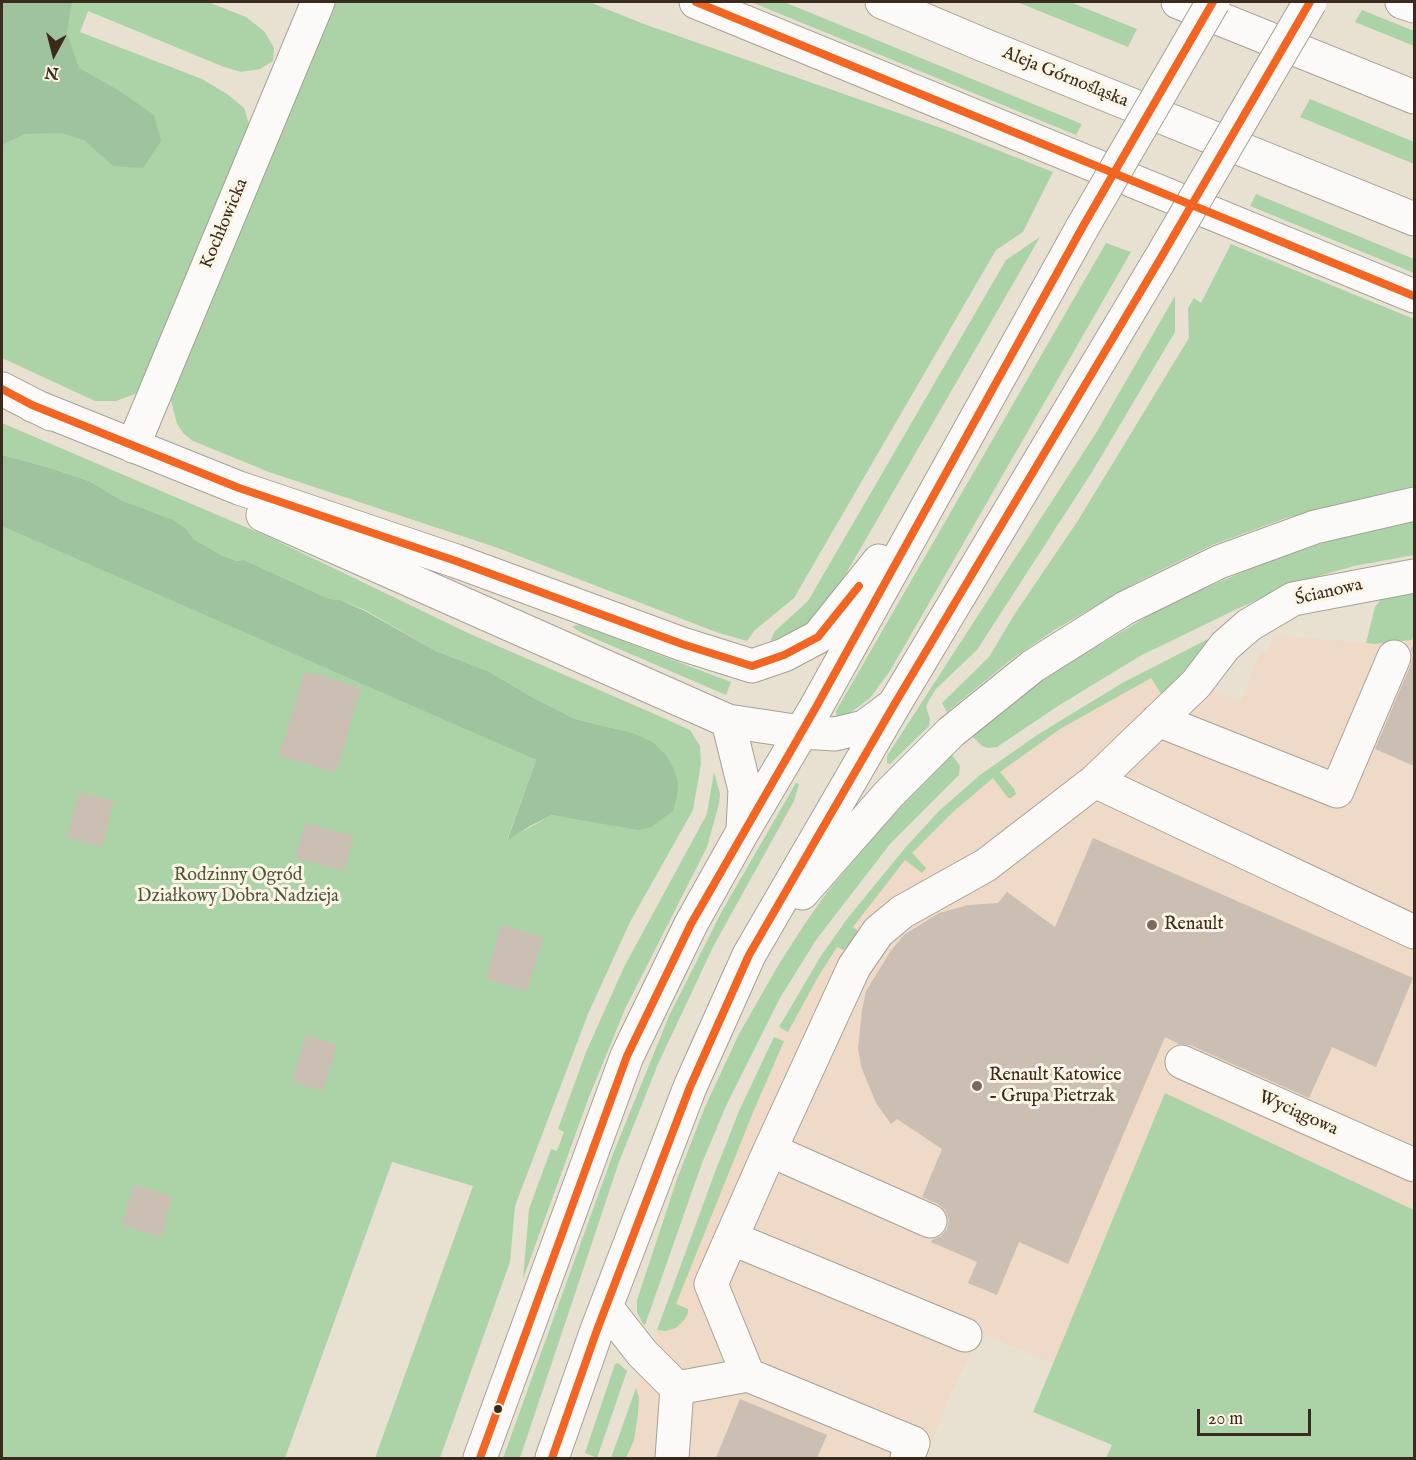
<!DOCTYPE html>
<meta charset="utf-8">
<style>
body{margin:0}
#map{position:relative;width:1416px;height:1460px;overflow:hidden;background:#e8e1d1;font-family:"IM FELL English",serif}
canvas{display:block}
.frame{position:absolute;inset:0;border:3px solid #3b2a1e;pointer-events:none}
.north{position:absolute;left:24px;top:24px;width:60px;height:60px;-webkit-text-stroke:4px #fcf5e5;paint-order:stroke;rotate:187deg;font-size:16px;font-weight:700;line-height:24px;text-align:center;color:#3b2a1e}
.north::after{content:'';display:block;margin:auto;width:21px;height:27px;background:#3b2a1e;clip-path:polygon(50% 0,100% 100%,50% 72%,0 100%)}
.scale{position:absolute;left:1197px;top:1409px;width:114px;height:27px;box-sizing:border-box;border:3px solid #3b2a1e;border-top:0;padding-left:8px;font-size:18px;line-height:21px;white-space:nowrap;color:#3b2a1e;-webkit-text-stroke:4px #fcf5e5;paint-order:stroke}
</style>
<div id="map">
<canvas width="1416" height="1460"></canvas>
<div class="frame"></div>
<div class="north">N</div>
<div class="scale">20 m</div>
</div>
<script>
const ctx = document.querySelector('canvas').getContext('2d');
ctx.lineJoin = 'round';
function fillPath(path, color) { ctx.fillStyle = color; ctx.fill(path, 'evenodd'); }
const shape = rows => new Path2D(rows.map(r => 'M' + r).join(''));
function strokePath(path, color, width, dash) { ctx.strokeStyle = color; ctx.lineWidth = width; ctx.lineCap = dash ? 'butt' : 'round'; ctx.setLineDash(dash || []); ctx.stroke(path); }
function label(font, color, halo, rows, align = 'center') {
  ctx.font = font + ' "IM FELL English",serif'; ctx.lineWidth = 6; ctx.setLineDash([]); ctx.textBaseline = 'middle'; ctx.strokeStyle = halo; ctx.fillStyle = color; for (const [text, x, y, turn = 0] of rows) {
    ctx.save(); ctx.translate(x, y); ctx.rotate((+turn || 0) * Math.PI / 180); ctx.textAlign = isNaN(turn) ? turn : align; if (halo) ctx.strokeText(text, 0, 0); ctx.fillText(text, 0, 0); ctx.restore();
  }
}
const built = shape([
 [1414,633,1414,1210,1165,1093,1053,1363,980,1333,954,1387,925,1458,611,1458,706,1198,766,1056,793,1005,877,883,989,771,1155,667,1241,701,1260,652,1267,654,1274,635,1375,644,1411,640]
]);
const green = shape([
 [2,2,208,2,246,17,264,31,274,48,273,61,260,69,241,72,224,67,88,11,80,32,202,79,227,94,244,108,250,127,155,379,135,394,116,401,95,401,2,358],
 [330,2,589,2,644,24,944,129,1053,172,1023,232,996,250,794,598,754,631,747,641,716,632,498,548,269,472,193,441,184,434,177,424,171,401,173,380],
 [751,2,784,2,1082,124,1076,135],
 [1017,2,1070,2,1137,29,1128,47],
 [1362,10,1414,31,1414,46,1355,22],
 [1310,99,1414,142,1414,164,1300,117],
 [1256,194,1414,259,1414,273,1250,206],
 [1040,237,828,605,815,621,793,635,770,641,775,631,808,601,1006,260],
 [1106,243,1131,252,890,671,870,698,850,713,839,717,836,714,836,711],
 [1231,244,1414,319,1414,486,1286,518,1212,545,1141,580,1056,629,1013,658,947,712,942,703,989,657,1014,615,1077,522,1189,338,1188,308,1194,298,1201,303],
 [1175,296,1175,332,1092,472,977,650,936,689,929,700,926,707,930,719,929,726,890,764,887,763,887,756,1096,433],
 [2,423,269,537,468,633,650,712,690,730,700,746,701,764,693,810,630,922,588,1014,515,1206,510,1262,440,1458,375,1458,473,1186,392,1162,285,1458,2,1458,2,521,536,760,507,840,552,815,583,819,633,733,575,719,532,697,488,671,436,651,365,610,340,600,330,599,312,591,244,560,236,561,221,555,194,539,185,528,123,501,89,481,47,467,2,455],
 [1414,521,1414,555,1354,566,1319,576,1275,592,1239,608,1140,656,1058,706,997,747,988,748,982,746,972,736,1034,687,1064,666,1170,603,1264,563,1332,540],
 [1414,583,1414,633,1412,640,1375,644,1366,643,1375,607,1386,593],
 [576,625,583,626,731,682,726,695,582,633,572,627],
 [1214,636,1184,671,1165,700,1151,678,1060,729,1000,772,1015,790,1016,794,1011,798,1008,798,993,778,953,812,912,853,926,868,922,873,905,860,853,927,859,932,846,951,837,947,818,977,788,1032,779,1027,821,956,847,919,905,848,939,811,980,775,1037,735,1124,682],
 [952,755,960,766,959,775,890,844,816,940,780,998,726,1106,702,1163,645,1325,643,1324,637,1312,637,1300,677,1179,705,1107,739,1034,779,964,806,922,828,891,889,819],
 [714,772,720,794,719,804,707,847,625,1009,589,1097,523,1279,529,1209,551,1149,557,1151,564,1132,558,1129,586,1052,624,967,707,814],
 [796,783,799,784,794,801,714,945,658,1064,619,1162,520,1458,503,1458,613,1154,669,1016,722,911],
 [774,1037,784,1041,754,1110,676,1304,688,1309,688,1313,685,1319,676,1328,665,1331,657,1330,715,1172,739,1111],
 [1165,1093,1414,1210,1414,1458,1106,1458,1112,1445,1033,1412],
 [618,1363,627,1371,597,1458,585,1453,615,1364],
 [636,1388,639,1398,638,1414,634,1440,626,1458,611,1458]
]);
const forest = shape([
 [2,2,72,2,67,33,79,68,118,90,154,115,161,141,143,168,113,166,84,140,61,133,25,134,2,145],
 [2,455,47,467,89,481,123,501,173,520,185,528,194,539,221,555,236,561,244,560,312,591,330,599,340,600,365,611,436,651,488,671,532,697,575,719,633,733,654,743,666,755,674,769,678,783,677,797,673,811,651,827,638,830,552,815,530,826,507,841,536,760,2,526]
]);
const building = shape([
 [1413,645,1414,645,1414,766,1375,749,1411,664,1413,655,1411,650],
 [305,671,361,688,336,773,279,756],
 [79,792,114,801,102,847,67,837],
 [305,823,354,836,344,871,295,858],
 [1093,838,1413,978,1376,1067,1332,1047,1309,1098,1190,1045,1179,1044,1165,1037,1068,1264,1019,1242,997,1295,968,1283,977,1262,931,1242,932,1240,941,1236,947,1229,949,1220,945,1210,938,1204,922,1197,942,1149,897,1119,891,1124,876,1103,862,1069,858,1049,862,1010,866,991,890,952,904,935,939,913,968,905,998,903,1007,892,1055,927],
 [501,925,543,937,527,991,486,979],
 [306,1035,337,1045,322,1091,292,1081],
 [134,1185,172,1196,161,1237,122,1225],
 [740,1399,827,1435,817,1458,716,1458]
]);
const minor = shape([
 [133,446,318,2],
 [1158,720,1337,791,1394,657],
 [1095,781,1414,932],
 [1182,1062,1414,1165],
 [770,1150,854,967,878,932,902,912,986,865,1095,781,1196,684,1225,646,1249,625,1293,599,1414,576],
 [731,1238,965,1335],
 [606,1307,642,1353,677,1388,672,1458],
 [748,1375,913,1443,907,1458],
 [677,1388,748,1375,711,1284,770,1150,930,1221]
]);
const major = shape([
 [696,2,1414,296],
 [1402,2,1414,6],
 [2,389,51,414],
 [32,405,239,488,456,561,682,644,752,666,784,655,818,637,879,561],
 [263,515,728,721,801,732,835,734,864,727,891,707],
 [728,721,745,790,743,828],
 [802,893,889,794,951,732,1033,666,1125,608,1219,562,1315,527,1414,504],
 [480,1458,627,1056,691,924,743,831,815,709,1082,228],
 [552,1458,597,1330,690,1087,749,955,894,705,1159,261]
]);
const highway = shape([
 [882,2,986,46,1414,219],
 [1178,2,1414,97]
]);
const majorBridge = shape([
 [1082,228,1213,2],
 [1159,261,1310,2]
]);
const bus1 = shape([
 [696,2,1414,296],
 [2,389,32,405,239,488,456,561,682,644,752,666,784,655,818,637,859,586],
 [480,1458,627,1056,691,924,815,709,1082,228,1213,2],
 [552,1458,597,1330,690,1087,749,955,894,705,1159,261,1310,2]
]);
const markers = [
 [1152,925,6,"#786a5d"],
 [977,1086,6,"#786a5d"],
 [498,1409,5,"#3b2a1e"]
];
const streetNames = [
 ["Aleja Górnośląska",1065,78,22],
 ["Kochłowicka",225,224,-67],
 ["Ścianowa",1329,593,-13],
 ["Wyciągowa",1298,1114,24]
];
const parkNames = [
 ["Rodzinny Ogród",238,876],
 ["Działkowy Dobra Nadzieja",238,897]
];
const poiNames = [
 ["Renault",1164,925],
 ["Renault Katowice",989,1076],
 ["- Grupa Pietrzak",989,1097]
];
fillPath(built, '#eedac7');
fillPath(green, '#acd3a7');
fillPath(forest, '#9fc49d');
fillPath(building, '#cbbfb3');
strokePath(minor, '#a6a096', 35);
strokePath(major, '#a6a096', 35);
strokePath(highway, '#a6a096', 35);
strokePath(minor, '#fcfaf8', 33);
strokePath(major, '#fcfaf8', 33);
strokePath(highway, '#fcfaf8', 33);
strokePath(majorBridge, '#a6a096', 35, []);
strokePath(majorBridge, '#fcfaf8', 33);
strokePath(bus1, '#f26522', 8);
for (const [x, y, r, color] of markers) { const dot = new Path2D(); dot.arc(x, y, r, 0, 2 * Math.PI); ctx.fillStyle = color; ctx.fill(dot); strokePath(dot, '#fcf5e5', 2); }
label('18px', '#3b2a1e', '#fcf5e5', streetNames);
label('18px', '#4e593d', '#fcf5e5', parkNames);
label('18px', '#3b2a1e', '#fcf5e5', poiNames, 'left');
</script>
